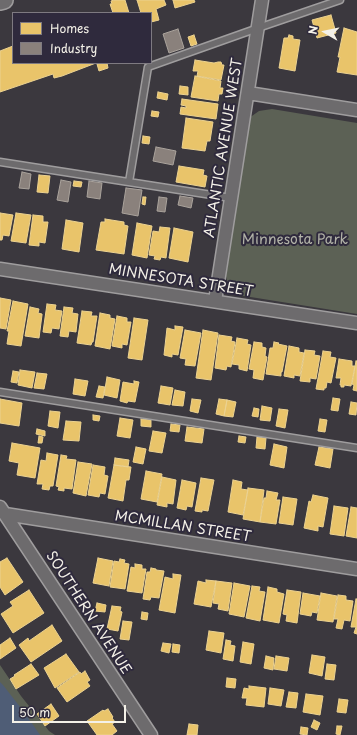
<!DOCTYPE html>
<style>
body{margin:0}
#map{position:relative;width:357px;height:735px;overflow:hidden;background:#3b383e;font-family:"Playpen Sans",sans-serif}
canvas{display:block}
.legend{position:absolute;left:12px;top:12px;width:140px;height:52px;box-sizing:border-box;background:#2f2a3d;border:1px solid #7e7a81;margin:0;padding:5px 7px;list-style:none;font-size:12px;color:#f4f1e8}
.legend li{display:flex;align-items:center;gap:8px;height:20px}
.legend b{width:20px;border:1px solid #7e7a81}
.north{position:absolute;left:305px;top:12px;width:40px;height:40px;-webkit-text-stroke:3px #2f2a3d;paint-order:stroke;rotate:279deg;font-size:11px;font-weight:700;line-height:16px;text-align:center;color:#f4f1e8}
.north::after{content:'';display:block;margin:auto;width:14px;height:18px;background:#f4f1e8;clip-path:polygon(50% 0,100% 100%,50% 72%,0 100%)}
.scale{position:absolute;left:12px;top:705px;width:114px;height:18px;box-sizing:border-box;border:2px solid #f4f1e8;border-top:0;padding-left:5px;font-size:12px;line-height:14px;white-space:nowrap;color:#f4f1e8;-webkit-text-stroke:3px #2f2a3d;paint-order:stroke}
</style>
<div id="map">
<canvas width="357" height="735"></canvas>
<ul class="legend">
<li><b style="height:11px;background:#e9c46a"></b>Homes</li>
<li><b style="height:11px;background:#8a817c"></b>Industry</li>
</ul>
<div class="north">N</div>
<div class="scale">50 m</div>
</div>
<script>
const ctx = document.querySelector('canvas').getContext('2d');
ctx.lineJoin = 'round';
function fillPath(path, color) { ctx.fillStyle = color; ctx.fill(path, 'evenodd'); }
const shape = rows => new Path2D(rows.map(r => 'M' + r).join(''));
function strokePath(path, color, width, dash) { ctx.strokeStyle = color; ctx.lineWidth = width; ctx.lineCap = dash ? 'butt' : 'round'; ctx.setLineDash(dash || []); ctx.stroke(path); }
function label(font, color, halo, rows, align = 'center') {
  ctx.font = font + ' "Playpen Sans",sans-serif'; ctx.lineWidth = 4; ctx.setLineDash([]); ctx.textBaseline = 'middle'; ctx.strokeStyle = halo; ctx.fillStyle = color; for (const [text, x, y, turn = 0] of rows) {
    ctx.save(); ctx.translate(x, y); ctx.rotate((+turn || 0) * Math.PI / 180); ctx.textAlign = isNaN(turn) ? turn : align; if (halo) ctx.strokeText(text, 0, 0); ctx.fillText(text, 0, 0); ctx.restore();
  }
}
const green = shape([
 [272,109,357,123,357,314,238,295,229,289,226,276,249,118,259,111],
 [0,665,21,696,49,731,55,735,0,735]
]);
const water = shape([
 [0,682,3,685,24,712,40,735,0,735]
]);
const homes = shape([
 [114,0,125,0,129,13,113,13,110,4,112,4,111,1,114,0],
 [137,0,164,0,166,5,156,9,159,20,151,22,151,13,141,13,137,0],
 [173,0,194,0,195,2,175,8,173,0],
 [331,15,336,33,317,38,312,20,331,15],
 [344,28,357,32,357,75,337,72,340,57,338,57,344,28],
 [194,35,197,44,191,46,188,37,194,35],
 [289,35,293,36,293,39,300,40,295,71,279,68,284,38,288,38,289,35],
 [13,46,13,63,96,63,62,76,54,78,53,74,0,92,0,51,13,46],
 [195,60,214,63,218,62,221,62,222,65,224,65,221,80,197,76,198,71,193,71,195,60],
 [101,63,107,63,108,68,99,71,97,64,101,63],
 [195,76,221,81,220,88,223,88,222,94,219,94,218,101,191,97,195,76],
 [180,86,188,87,188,95,179,94,180,86],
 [158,92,168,94,167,100,157,98,158,92],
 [182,99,218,104,216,119,180,114,181,107,186,108,186,106,181,105,182,99],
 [152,111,159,112,158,117,151,116,152,111],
 [186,118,213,122,210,141,207,141,205,151,182,148,186,118],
 [143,136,150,137,149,144,142,143,143,136],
 [179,166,204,170,203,175,207,176,205,187,176,182,179,166],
 [39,175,50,176,48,193,37,192,39,175],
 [74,181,82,182,81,187,73,186,74,181],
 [143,197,146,197,145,205,142,204,143,197],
 [0,213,13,215,9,236,3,235,2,240,0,240,0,213],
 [16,213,31,215,26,243,11,241,16,213],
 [33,215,43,216,43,222,48,222,45,243,39,242,39,246,29,245,33,215],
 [105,219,124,222,124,225,128,226,124,254,96,250,101,222,105,222,105,219],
 [66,220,83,223,79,252,62,249,66,220],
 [137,223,152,226,147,258,132,255,137,223],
 [160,227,170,228,166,258,161,257,160,260,154,259,155,256,149,255,153,231,159,232,160,227],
 [174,228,193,232,188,262,169,258,174,228],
 [0,298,11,300,6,329,0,328,0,298],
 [13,301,28,304,21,346,7,344,9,331,7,331,13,301],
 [47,304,56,305,55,310,62,311,59,329,52,328,51,333,43,332,47,304],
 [30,307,39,309,38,313,42,314,42,315,39,338,25,336,30,307],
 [64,307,73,308,72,313,78,314,76,332,69,331,68,337,60,336,64,307],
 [82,311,92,312,91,316,97,316,93,342,92,342,91,345,77,343,82,311],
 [100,313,110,315,110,318,115,319,110,349,95,346,100,313],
 [117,316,127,318,127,322,131,322,127,345,122,344,122,348,112,346,117,316],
 [134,318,148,320,142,360,128,358,134,318],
 [175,326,183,327,178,355,172,354,172,357,164,355,167,328,175,330,175,326],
 [185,330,201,333,195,366,185,365,186,359,180,358,185,330],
 [203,330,218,333,211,380,196,378,203,330],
 [219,335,232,337,231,341,235,342,231,367,227,366,226,370,215,368,219,335],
 [237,338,248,340,247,344,251,345,247,371,239,369,239,365,232,364,237,338],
 [254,342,262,343,262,347,266,348,265,356,267,357,263,380,253,378,254,370,249,369,254,342],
 [274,342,279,343,278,344,287,346,282,372,281,372,281,376,266,374,270,348,273,348,274,342],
 [289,346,299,348,299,352,304,353,300,376,294,375,294,378,284,376,289,346],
 [305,350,315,351,314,355,320,356,316,379,310,378,310,382,300,381,305,350],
 [323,351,331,352,330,357,336,358,331,383,327,382,326,388,324,388,324,390,316,389,323,351],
 [339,359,352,361,352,366,355,366,351,386,344,385,344,387,341,387,341,385,340,385,341,378,336,378,339,359],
 [356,361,357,361,357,391,353,390,354,385,352,384,356,361],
 [20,370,35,372,32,388,18,385,20,370],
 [13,371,19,372,17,383,11,382,13,371],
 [37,373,47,374,44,389,34,388,37,373],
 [107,377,120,380,117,398,104,395,107,377],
 [75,379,88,381,85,396,73,394,75,379],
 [134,381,139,382,135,402,128,401,127,403,120,401,123,382,134,384,134,381],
 [99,386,105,387,103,398,96,397,99,386],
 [161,386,173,388,170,405,158,403,161,386],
 [175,390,185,392,183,406,172,405,175,390],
 [333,398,340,399,338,411,331,410,333,398],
 [0,399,22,403,19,426,0,423,0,399],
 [192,399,201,400,198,413,190,411,192,399],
 [219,399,227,400,224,416,216,414,219,399],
 [227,400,236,402,233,417,224,416,227,400],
 [351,402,357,403,356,415,349,414,351,402],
 [262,406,272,408,270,421,260,420,262,406],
 [254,408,259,409,258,417,252,416,254,408],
 [279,409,288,410,285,428,276,426,279,409],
 [50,411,60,412,58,428,48,426,50,411],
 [93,415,100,416,99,421,93,420,93,415],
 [120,418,133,420,130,438,117,436,120,418],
 [141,419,151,420,151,427,141,426,141,419],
 [320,419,327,420,325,432,318,431,320,419],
 [66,421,81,422,79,441,63,440,66,421],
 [171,424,180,425,179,432,170,431,171,424],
 [187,427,204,429,202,443,185,441,187,427],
 [37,429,45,431,45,436,36,434,37,429],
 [153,431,166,433,162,453,149,451,153,431],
 [39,436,43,437,42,443,38,443,39,436],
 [239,436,246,437,245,443,238,442,239,436],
 [257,437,266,438,265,449,256,448,257,437],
 [12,443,40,448,35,478,17,475,19,463,9,461,12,443],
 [274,444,287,447,284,468,270,465,274,444],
 [136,447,146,449,143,464,133,462,136,447],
 [319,447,333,449,330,468,315,465,319,447],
 [47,453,58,455,53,486,50,486,49,490,42,489,43,484,37,484,41,460,46,461,47,453],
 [61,455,67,456,66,459,76,460,72,489,64,488,64,491,58,490,59,487,56,486,61,455],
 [115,458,129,460,128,467,114,465,115,458],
 [78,462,92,464,86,496,73,493,78,462],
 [93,465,105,467,104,475,108,476,105,494,100,493,99,497,88,495,93,465],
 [114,465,131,467,129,480,126,480,123,501,108,498,114,465],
 [146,471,162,474,157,502,141,499,146,471],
 [162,477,176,480,173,504,167,503,167,507,157,505,162,477],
 [201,478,214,480,208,511,202,510,202,512,195,511,201,478],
 [182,480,196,483,192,507,187,506,186,510,177,508,182,480],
 [233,480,242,482,241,489,248,490,243,515,228,512,233,480],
 [248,488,264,490,260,522,243,519,248,488],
 [267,491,278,493,276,500,280,500,276,524,260,522,264,498,266,498,267,491],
 [313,495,328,498,323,527,318,526,318,531,304,528,309,501,311,502,313,495],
 [283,497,297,499,293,525,279,523,283,497],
 [334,506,348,508,344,536,330,534,334,506],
 [351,507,357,508,357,538,346,536,351,507],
 [7,558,23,582,5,595,0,587,0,562,7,558],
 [98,558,113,561,109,586,93,583,98,558],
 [120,559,125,560,124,563,129,564,125,589,110,587,114,561,119,562,120,559],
 [135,564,142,565,142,569,146,569,142,593,127,591,131,567,135,568,135,564],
 [151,568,156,569,156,570,164,571,159,598,151,597,150,600,143,599,147,572,150,572,151,568],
 [173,574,181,575,175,613,159,610,165,577,173,579,173,574],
 [206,580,216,581,211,607,194,604,198,581,206,583,206,580],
 [216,581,232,583,228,611,218,609,219,604,213,603,216,581],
 [234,583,250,586,244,617,229,614,234,583],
 [252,586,260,587,259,591,265,592,260,621,246,618,252,586],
 [268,587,277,589,277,592,284,594,279,623,263,620,268,587],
 [29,590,44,613,13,633,1,614,13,606,10,602,29,590],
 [287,590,301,592,297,623,286,621,287,615,283,614,287,590],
 [303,593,320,596,317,613,312,612,311,616,300,614,303,593],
 [321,593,337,596,333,622,317,620,321,593],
 [338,595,346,596,346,600,353,601,350,621,344,620,342,629,336,628,338,619,334,619,338,595],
 [356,599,357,599,357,634,354,633,356,627,351,627,356,599],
 [97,603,106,605,105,612,95,611,97,603],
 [112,606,121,607,120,611,122,612,118,631,107,629,112,606],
 [142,612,148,613,147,620,141,619,142,612],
 [123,621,132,622,129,640,120,639,123,621],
 [52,625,62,641,31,662,19,645,28,638,29,641,52,625],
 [209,631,224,633,221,653,206,650,209,631],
 [10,638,16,648,0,659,0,645,10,638],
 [226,640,231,641,230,645,235,646,233,661,223,659,226,640],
 [243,642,254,644,251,664,240,662,243,642],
 [163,643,171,644,169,653,161,651,163,643],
 [173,644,180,645,179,653,172,652,173,644],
 [66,654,79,672,55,688,44,668,66,654],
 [312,655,325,657,322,676,309,673,312,655],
 [266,656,274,658,273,670,264,668,266,656],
 [276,656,289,658,287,671,274,669,276,656],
 [31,664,39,675,16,689,10,679,15,676,14,675,31,664],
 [327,664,336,665,334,680,325,679,327,664],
 [85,671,90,680,87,682,90,686,67,702,57,688,80,672,81,674,85,671],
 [227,678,236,679,235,688,226,687,227,678],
 [249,686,266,688,264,707,246,705,247,698,242,698,244,688,249,689,249,686],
 [270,688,284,690,281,706,268,704,270,688],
 [289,692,298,693,296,708,286,707,289,692],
 [306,694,323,696,320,715,303,712,306,694],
 [339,699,348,700,346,713,337,712,339,699],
 [51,704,59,716,45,726,37,714,51,704],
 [108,709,113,717,112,718,115,722,112,724,117,731,112,735,97,735,87,721,103,710,104,711,108,709],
 [314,720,320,723,317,730,311,727,314,720],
 [189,724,198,725,197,735,187,735,189,724],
 [337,726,342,726,340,735,336,734,337,726],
 [301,727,308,728,307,735,300,734,301,727]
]);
const industry = shape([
 [178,29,184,48,169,53,163,34,178,29],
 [156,147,176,151,173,165,153,161,156,147],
 [22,172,31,174,29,189,19,188,22,172],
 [61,180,71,182,68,202,57,200,61,180],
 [89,181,102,183,100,199,87,197,89,181],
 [126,188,142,190,138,216,122,213,126,188],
 [180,196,193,198,191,208,178,205,180,196],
 [159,197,167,198,165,212,157,211,159,197]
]);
const lane = shape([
 [0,162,231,198],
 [129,182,148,67,258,28,340,0],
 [0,392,357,448]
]);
const street = shape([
 [248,93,357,110],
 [0,269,357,323],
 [215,301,262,0],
 [0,507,151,735],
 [5,514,357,569]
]);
const secondary = shape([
 [0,1,4,0]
]);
const streetNames = [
 ["ATLANTIC AVENUE WEST",224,148,-81],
 ["MINNESOTA STREET",181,281,9],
 ["MCMILLAN STREET",183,527,9],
 ["SOUTHERN AVENUE",88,613,57]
];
const parkNames = [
 ["Minnesota Park",295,240]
];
fillPath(green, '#5c6155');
fillPath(water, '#4f5d76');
fillPath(homes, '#e9c46a');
strokePath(homes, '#ecd290', 1);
fillPath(industry, '#8a817c');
strokePath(industry, '#aaa39c', 1);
strokePath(lane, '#9f9d9e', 9);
strokePath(street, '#9f9d9e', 15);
strokePath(secondary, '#9f9d9e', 20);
strokePath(lane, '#6d6b6d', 6);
strokePath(street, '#6d6b6d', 12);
strokePath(secondary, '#6d6b6d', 17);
label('14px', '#f4f1e8', '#2f2a3d', streetNames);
label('14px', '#b2b3a8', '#2f2a3d', parkNames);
</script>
